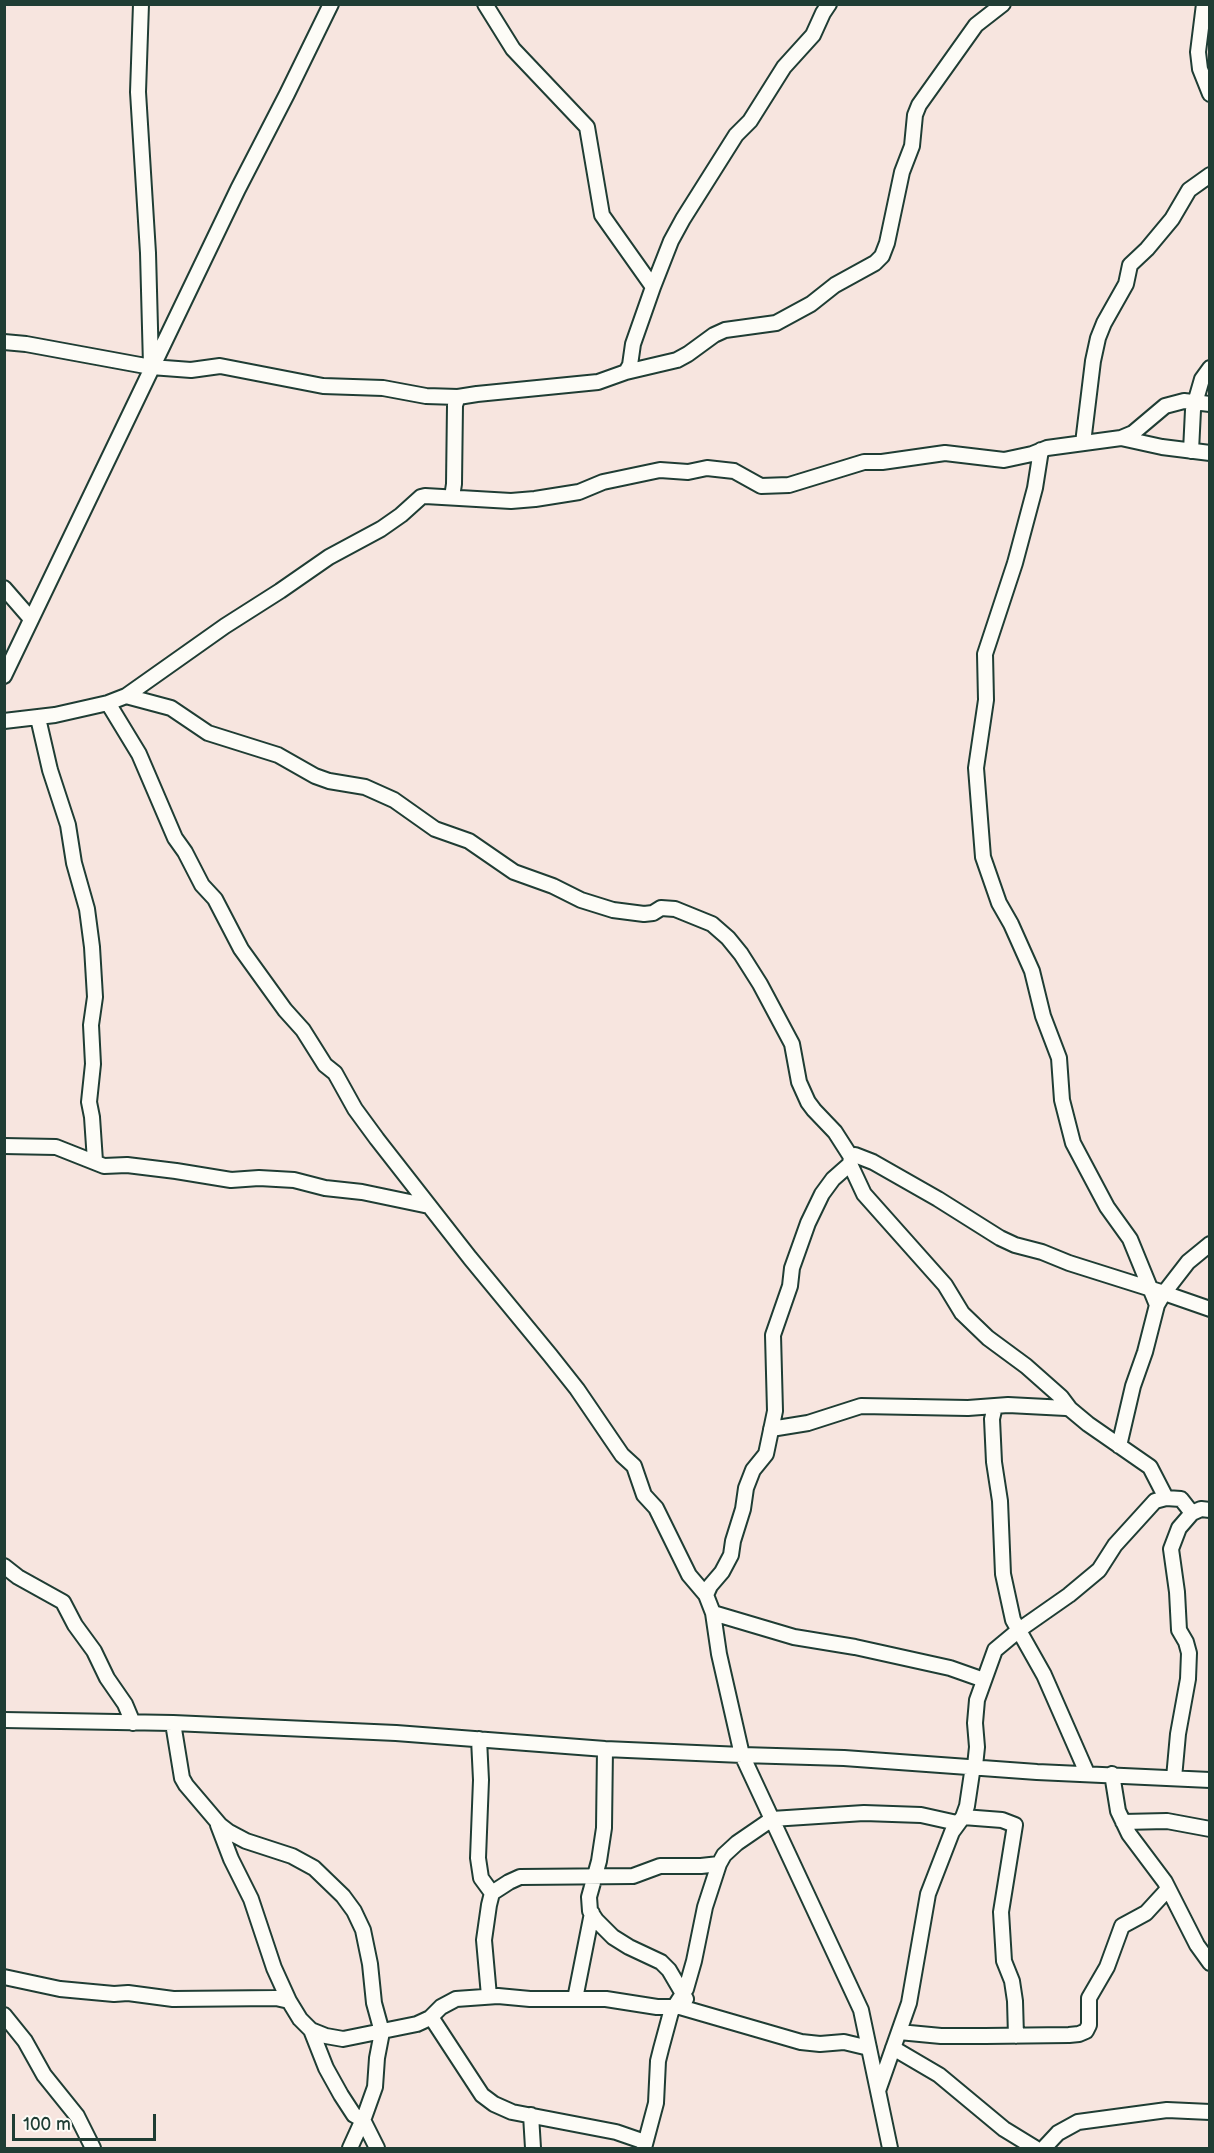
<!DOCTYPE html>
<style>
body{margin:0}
#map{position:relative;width:1214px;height:2153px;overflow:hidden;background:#f7e5df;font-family:"Balsamiq Sans",sans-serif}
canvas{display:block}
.frame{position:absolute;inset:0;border:6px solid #1f3d34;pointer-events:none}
.scale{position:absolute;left:12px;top:2114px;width:144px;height:27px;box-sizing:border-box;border:3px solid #1f3d34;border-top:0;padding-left:8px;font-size:18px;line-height:21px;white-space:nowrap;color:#1f3d34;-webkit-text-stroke:4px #fdfcf7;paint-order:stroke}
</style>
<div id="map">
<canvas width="1214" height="2153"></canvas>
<div class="frame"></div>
<div class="scale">100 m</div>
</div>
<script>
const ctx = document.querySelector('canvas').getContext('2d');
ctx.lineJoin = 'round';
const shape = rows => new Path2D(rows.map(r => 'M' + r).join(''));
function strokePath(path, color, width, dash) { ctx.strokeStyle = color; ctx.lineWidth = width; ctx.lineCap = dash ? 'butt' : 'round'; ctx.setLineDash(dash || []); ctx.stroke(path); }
const minor = shape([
 [141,4,138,92,148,253,151,365],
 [485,4,513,49,587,127,602,215,653,287],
 [1204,4,1198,52,1200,69,1210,94],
 [4,342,26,344,151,367,191,370,220,366,323,386,383,388,426,396,458,397],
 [626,372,677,360,688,354,714,335,725,330,776,323,811,304,835,285,875,263,882,256,887,243,902,172,912,146,915,115,919,105,976,25,1003,4],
 [1121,438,1133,433,1165,406,1184,401,1210,404],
 [1083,443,1093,361,1098,338,1104,323,1126,284,1130,265,1147,249,1172,219,1189,190,1210,175],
 [1041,450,1035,488,1015,563,985,654,986,700,976,768,983,857,999,903,1011,924,1032,971,1043,1016,1059,1058,1062,1100,1073,1143,1107,1207,1130,1239,1157,1305],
 [1191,451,1193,410,1202,379,1210,368],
 [452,497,454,484,455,405,458,397,477,394,598,382,626,372,630,365,633,344,653,287,671,241,683,219,736,135,750,121,784,67,813,35,823,13,829,4],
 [4,588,31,619],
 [4,676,238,189,287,94,331,4],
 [126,696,171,708,208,733,278,755,315,776,329,781,365,787,394,800,435,829,469,841,514,872,553,886,581,900,613,910,644,914,653,913,661,908,675,909,712,924,728,938,741,954,760,984,792,1044,799,1082,808,1102,814,1110,835,1132,851,1157],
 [108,703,139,754,175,838,185,852,202,885,215,899,241,949,285,1010,303,1030,325,1065,335,1073,355,1109,377,1139,470,1258,550,1355,577,1389,622,1455,634,1466,644,1495,656,1508,689,1575,706,1595,713,1613,719,1654,742,1755,861,2010,890,2148],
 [38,718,50,770,68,825,74,863,87,909,92,947,95,997,91,1025,93,1064,89,1102,92,1117,95,1161],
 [4,721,55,715,108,703,126,696,225,626,280,591,329,557,381,529,401,515,421,497,425,496,511,501,535,499,579,492,603,482,660,470,688,472,707,468,734,471,761,486,789,485,864,462,882,462,945,453,1004,460,1032,454,1047,448,1121,438,1162,447,1210,453],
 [4,1146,56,1147,104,1166,127,1165,176,1171,231,1180,259,1178,294,1180,325,1188,362,1192,429,1206],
 [851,1157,855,1155,873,1162,938,1199,1000,1238,1015,1245,1042,1252,1069,1263,1164,1293,1188,1262,1210,1244],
 [850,1164,864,1194,945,1285,962,1313,988,1338,1026,1366,1061,1397,1070,1409],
 [995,1406,992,1419,994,1462,1000,1501,1003,1574,1013,1620,1044,1675,1087,1773],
 [771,1429,808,1423,861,1406,968,1408,1008,1405,1066,1408,1070,1409,1088,1424,1150,1467,1166,1498],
 [1119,1446,1133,1386,1145,1352,1157,1305,1164,1293,1210,1309],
 [4,1566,18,1577,63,1602,75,1625,94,1651,107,1678,125,1704,133,1723],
 [706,1595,710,1586,722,1572,731,1555,733,1541,743,1509,746,1488,753,1470,766,1454,775,1411,773,1335,790,1286,792,1268,808,1223,822,1194,833,1179,850,1164,851,1157],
 [713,1613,794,1637,855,1647,950,1668,984,1680],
 [4,1720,173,1723,396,1733,605,1749,742,1755,844,1758,1037,1772,1210,1780],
 [173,1723,182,1778,186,1785,220,1825,229,1832,246,1841,292,1856,314,1868,343,1896,354,1911,363,1930,370,1964,374,2003,382,2032,377,2058,375,2087,365,2115,350,2148],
 [479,1739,481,1780,478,1858,481,1878,492,1893],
 [605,1749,604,1828,599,1861,589,1897,590,1911,596,1920,613,1937,629,1947,661,1962,669,1970,686,1999],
 [975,1766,977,1747,975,1723,977,1700,995,1650,1019,1630,1069,1595,1099,1570,1115,1545,1155,1501,1166,1498,1181,1499,1192,1513],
 [1112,1774,1118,1811,1129,1834,1165,1882,1197,1945,1210,1963],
 [1174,1778,1178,1734,1188,1679,1189,1653,1186,1642,1179,1630,1177,1592,1171,1549,1179,1528,1192,1513,1201,1509,1210,1510],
 [963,1817,1002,1820,1015,1825,1001,1912,1004,1961,1012,1981,1015,2001,1016,2036],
 [1123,1822,1167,1821,1210,1829],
 [218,1825,231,1859,251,1899,274,1968,289,2001],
 [4,1977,60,1989,114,1994,128,1993,173,1999,276,1998,289,2001,300,2019,311,2030,326,2036,343,2039,417,2024,430,2018,441,2007,456,1999,498,1996,530,1999,606,1999,657,2007,680,2007,801,2042,820,2044,844,2042,869,2048],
 [489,1996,484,1940,489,1905,492,1893,509,1882,520,1877,633,1876,660,1866,701,1866,719,1864],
 [575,1999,592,1913],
 [4,2015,25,2041,44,2075,77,2116,93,2148],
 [431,2017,482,2095,494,2104,512,2112,616,2132,645,2142],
 [311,2030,326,2068,341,2095,354,2115,363,2120,377,2148],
 [899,2032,941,2036,985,2036,1069,2035,1079,2034,1086,2031,1089,2025,1089,1998,1107,1967,1122,1926,1146,1913,1168,1889],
 [893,2048,939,2075,1004,2129,1035,2148],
 [878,2091,909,2003,928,1894,952,1832,963,1817,967,1806,973,1766],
 [531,2115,533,2148],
 [644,2148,656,2103,658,2061,661,2049,671,2012,686,1989,694,1961,705,1907,719,1864,724,1855,737,1843,772,1819,864,1813,921,1815,957,1823],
 [1044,2148,1058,2133,1078,2122,1167,2110,1210,2112]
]);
strokePath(minor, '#1f3d34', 18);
strokePath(minor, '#fdfcf7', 14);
</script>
